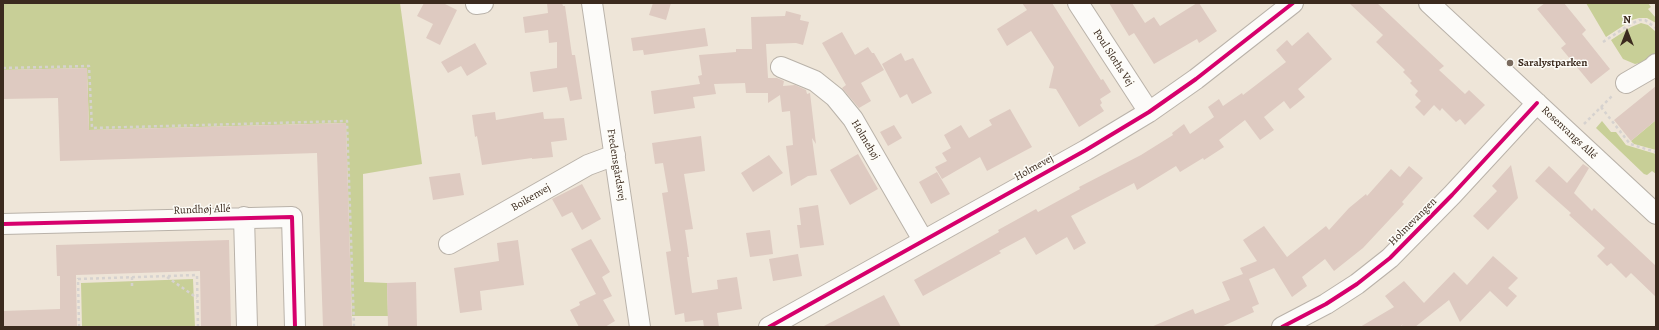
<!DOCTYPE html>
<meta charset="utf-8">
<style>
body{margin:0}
#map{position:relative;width:1659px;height:330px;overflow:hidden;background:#eee5d8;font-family:Alegreya,serif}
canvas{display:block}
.frame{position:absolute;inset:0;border:4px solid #3b2a1e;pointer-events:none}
.north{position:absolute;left:1607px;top:12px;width:40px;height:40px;-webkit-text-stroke:3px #fdfcf7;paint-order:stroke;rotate:0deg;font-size:11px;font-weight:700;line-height:16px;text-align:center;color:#3b2a1e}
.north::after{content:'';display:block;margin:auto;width:14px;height:18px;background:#3b2a1e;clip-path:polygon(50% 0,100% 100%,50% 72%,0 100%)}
</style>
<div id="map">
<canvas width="1659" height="330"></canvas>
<div class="frame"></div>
<div class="north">N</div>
</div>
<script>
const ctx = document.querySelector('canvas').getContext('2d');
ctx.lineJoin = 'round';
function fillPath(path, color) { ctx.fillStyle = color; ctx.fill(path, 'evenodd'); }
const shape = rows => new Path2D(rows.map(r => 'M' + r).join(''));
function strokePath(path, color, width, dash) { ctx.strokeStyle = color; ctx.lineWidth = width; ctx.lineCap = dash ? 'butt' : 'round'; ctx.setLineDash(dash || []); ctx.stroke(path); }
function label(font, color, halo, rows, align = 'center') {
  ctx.font = font + ' Alegreya,serif'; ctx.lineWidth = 3; ctx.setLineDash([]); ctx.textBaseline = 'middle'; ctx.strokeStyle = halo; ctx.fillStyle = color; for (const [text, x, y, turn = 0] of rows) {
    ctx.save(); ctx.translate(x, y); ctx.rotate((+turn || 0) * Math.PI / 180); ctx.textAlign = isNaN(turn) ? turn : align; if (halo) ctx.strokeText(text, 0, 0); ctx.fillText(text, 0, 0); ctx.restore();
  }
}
const green = shape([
 [3,3,400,3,422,164,363,174,364,282,387,283,388,316,352,316,346,123,89,130,87,68,3,70],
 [1586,3,1648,3,1651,7,1648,9,1656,18,1656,23,1647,18,1639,18,1632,20,1606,37],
 [1641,23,1648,25,1656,32,1656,54,1644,62,1635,64,1623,59,1611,40,1631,27],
 [1656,120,1656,150,1634,144,1631,141],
 [1602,121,1611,132,1616,132,1626,145,1656,154,1656,174,1652,171,1647,175,1644,174,1596,128],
 [193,279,195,327,82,327,81,283]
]);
const building = shape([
 [424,3,443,3,457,10,440,45,426,38,433,24,417,16],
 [547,3,562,3,563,6,565,6,572,55,575,55,582,99,570,101,567,87,533,92,530,72,557,68,557,42,549,43,548,30,525,33,523,17,548,13],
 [653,3,671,3,666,20,649,15],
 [1022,3,1052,3,1101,80,1103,79,1111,92,1100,99,1102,103,1100,105,1104,111,1079,127,1056,89,1049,88,1054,67,1031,31,1007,46,997,29,1027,10],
 [1109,3,1132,3,1145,23,1154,17,1160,26,1197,3,1199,3,1217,31,1199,43,1197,39,1154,64,1134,33,1129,36],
 [1349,3,1377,3,1444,66,1439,70,1465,94,1469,90,1485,105,1465,125,1460,119,1456,122,1442,108,1440,111,1434,105,1424,116,1415,107,1421,101,1415,95,1418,91,1410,83,1412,81,1403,72,1405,70,1376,42,1383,35],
 [1545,3,1564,3,1586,30,1582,34,1610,69,1591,84,1561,48,1566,44,1537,9],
 [786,11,801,15,800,20,809,22,803,45,796,43,766,44,768,78,777,78,784,81,783,86,795,85,806,90,807,94,810,93,816,144,812,138,817,175,808,176,791,186,786,146,793,145,790,111,782,112,780,95,768,103,768,93,746,93,745,83,714,84,716,94,693,97,695,108,654,114,651,91,700,84,698,76,702,75,699,55,736,52,736,49,752,49,751,17,785,16],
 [705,28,708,46,644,55,643,50,633,51,631,38],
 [842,32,855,55,868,47,872,53,874,53,884,70,861,83,871,101,859,108,842,88,846,85,822,43],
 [1308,32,1332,59,1298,89,1305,97,1290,109,1284,101,1264,117,1274,130,1260,140,1245,120,1219,140,1224,147,1204,160,1203,158,1180,172,1176,166,1137,190,1134,183,1071,216,1086,243,1074,250,1067,237,1036,255,1025,237,999,251,1001,253,923,296,914,280,999,232,998,230,1036,209,1038,212,1080,189,1079,187,1141,155,1173,135,1172,133,1184,124,1190,134,1214,117,1208,107,1219,99,1223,106,1242,93,1243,95,1286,62,1276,50,1287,40,1292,46],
 [475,43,487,64,467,76,461,66,448,73,441,62],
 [901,53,905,61,913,58,932,93,912,104,907,94,900,98,882,64],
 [87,68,89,130,346,123,352,327,323,327,317,153,60,161,58,98,3,99,3,70],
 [1656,86,1656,120,1631,141,1614,120],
 [1010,109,1032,147,987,171,980,157,942,179,935,167,947,161,942,153,951,148,944,135,961,125,969,138,992,125,989,120],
 [495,112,496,120,543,112,544,119,564,118,567,140,551,142,553,157,532,159,532,158,482,165,477,136,475,137,472,115],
 [894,125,902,138,888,146,880,132],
 [701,136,705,171,684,174,693,229,685,230,689,257,687,257,692,293,718,289,717,280,737,277,742,309,717,313,719,327,704,327,703,320,685,322,684,313,675,315,666,252,671,251,662,193,668,192,663,163,655,164,652,143],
 [858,154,878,189,850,205,830,170],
 [769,155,783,173,753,192,741,173],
 [1583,164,1589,168,1574,193,1592,211,1594,208,1656,266,1656,297,1631,273,1626,278,1611,263,1607,266,1597,256,1605,248,1569,215,1571,213,1535,181,1549,166,1567,183],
 [1511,165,1518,198,1488,230,1473,216,1497,191,1492,186],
 [1409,166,1423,178,1402,202,1404,204,1363,248,1334,271,1325,259,1302,277,1307,286,1292,297,1274,268,1249,279,1259,304,1252,307,1254,312,1221,327,1151,327,1193,309,1195,314,1230,300,1222,282,1243,274,1240,268,1257,261,1243,240,1264,226,1287,257,1326,226,1329,230,1349,208,1366,194,1367,196,1391,169,1400,177],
 [937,172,950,194,931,204,919,182],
 [460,173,464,195,433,200,429,177],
 [582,184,601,219,582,230,572,212,562,217,552,199],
 [818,205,824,245,800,248,797,225,801,225,799,208],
 [770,230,773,254,750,257,746,233],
 [591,239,610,272,602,277,612,296,603,300,615,321,605,327,579,327,570,310,580,305,579,302,596,294,571,249],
 [229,240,231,327,201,327,200,271,76,275,77,327,3,327,3,311,60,309,60,276,57,276,56,245],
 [518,240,524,285,480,291,482,310,460,313,454,268,499,261,497,243],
 [798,254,802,276,773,281,769,259],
 [1493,256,1518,278,1508,288,1517,296,1507,307,1490,291,1460,322,1449,300,1415,327,1401,327,1403,324,1400,327,1360,327,1394,307,1385,296,1404,281,1424,303,1454,272,1467,285],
 [416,282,417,327,388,327,387,283],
 [884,295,901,327,822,327]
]);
const path = shape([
 [1603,42,1629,25,1639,20,1645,20,1656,28],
 [3,68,89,66,92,128,347,121,354,327],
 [1601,107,1630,144,1656,152],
 [1584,124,1613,95],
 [132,277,132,288],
 [167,277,197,298],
 [79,327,78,279,197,275,198,327]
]);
const minor = shape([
 [592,3,640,327],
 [1078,3,1149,112],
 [1429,3,1656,214],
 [476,4,483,3],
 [781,67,815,81,835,97,853,119,923,240],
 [1626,83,1652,68,1656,64],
 [244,217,247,327],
 [3,224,292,217,295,327],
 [449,244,588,165,615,155],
 [769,327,1086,150,1149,112,1196,79,1293,3],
 [1282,327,1326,304,1357,284,1390,258,1452,195,1537,103]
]);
const cycleway = shape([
 [3,224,292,217,295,327],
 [769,327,1086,150,1149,112,1196,79,1293,3],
 [1282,327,1326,304,1357,284,1390,258,1452,195,1537,103]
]);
const markers = [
 [1510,63,4,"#7a6b5f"]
];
const streetNames = [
 ["Poul Sloths Vej",1113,58,57],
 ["Rosenvangs Allé",1569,133,43],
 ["Holmehøj",865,140,59],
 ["Fredensgårdsvej",616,165,81],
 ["Holmevej",1034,168,-29],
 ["Boikenvej",531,198,-30],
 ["Rundhøj Allé",202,210,-2],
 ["Holmevangen",1413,222,-45]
];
const poiNames = [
 ["Saralystparken",1518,63]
];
fillPath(green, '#c8cf97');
fillPath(building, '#decac1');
strokePath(minor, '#b9b2a9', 22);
strokePath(path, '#d6d2cf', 2.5, [3, 3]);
strokePath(minor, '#fcfbf9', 20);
strokePath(cycleway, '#d6006c', 4);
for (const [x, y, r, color] of markers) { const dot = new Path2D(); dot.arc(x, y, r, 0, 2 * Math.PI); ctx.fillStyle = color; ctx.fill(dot); strokePath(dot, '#fdfcf7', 1.5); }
label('11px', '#3b2a1e', '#fdfcf7', streetNames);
label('bold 11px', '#3b2a1e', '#fdfcf7', poiNames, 'left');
</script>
